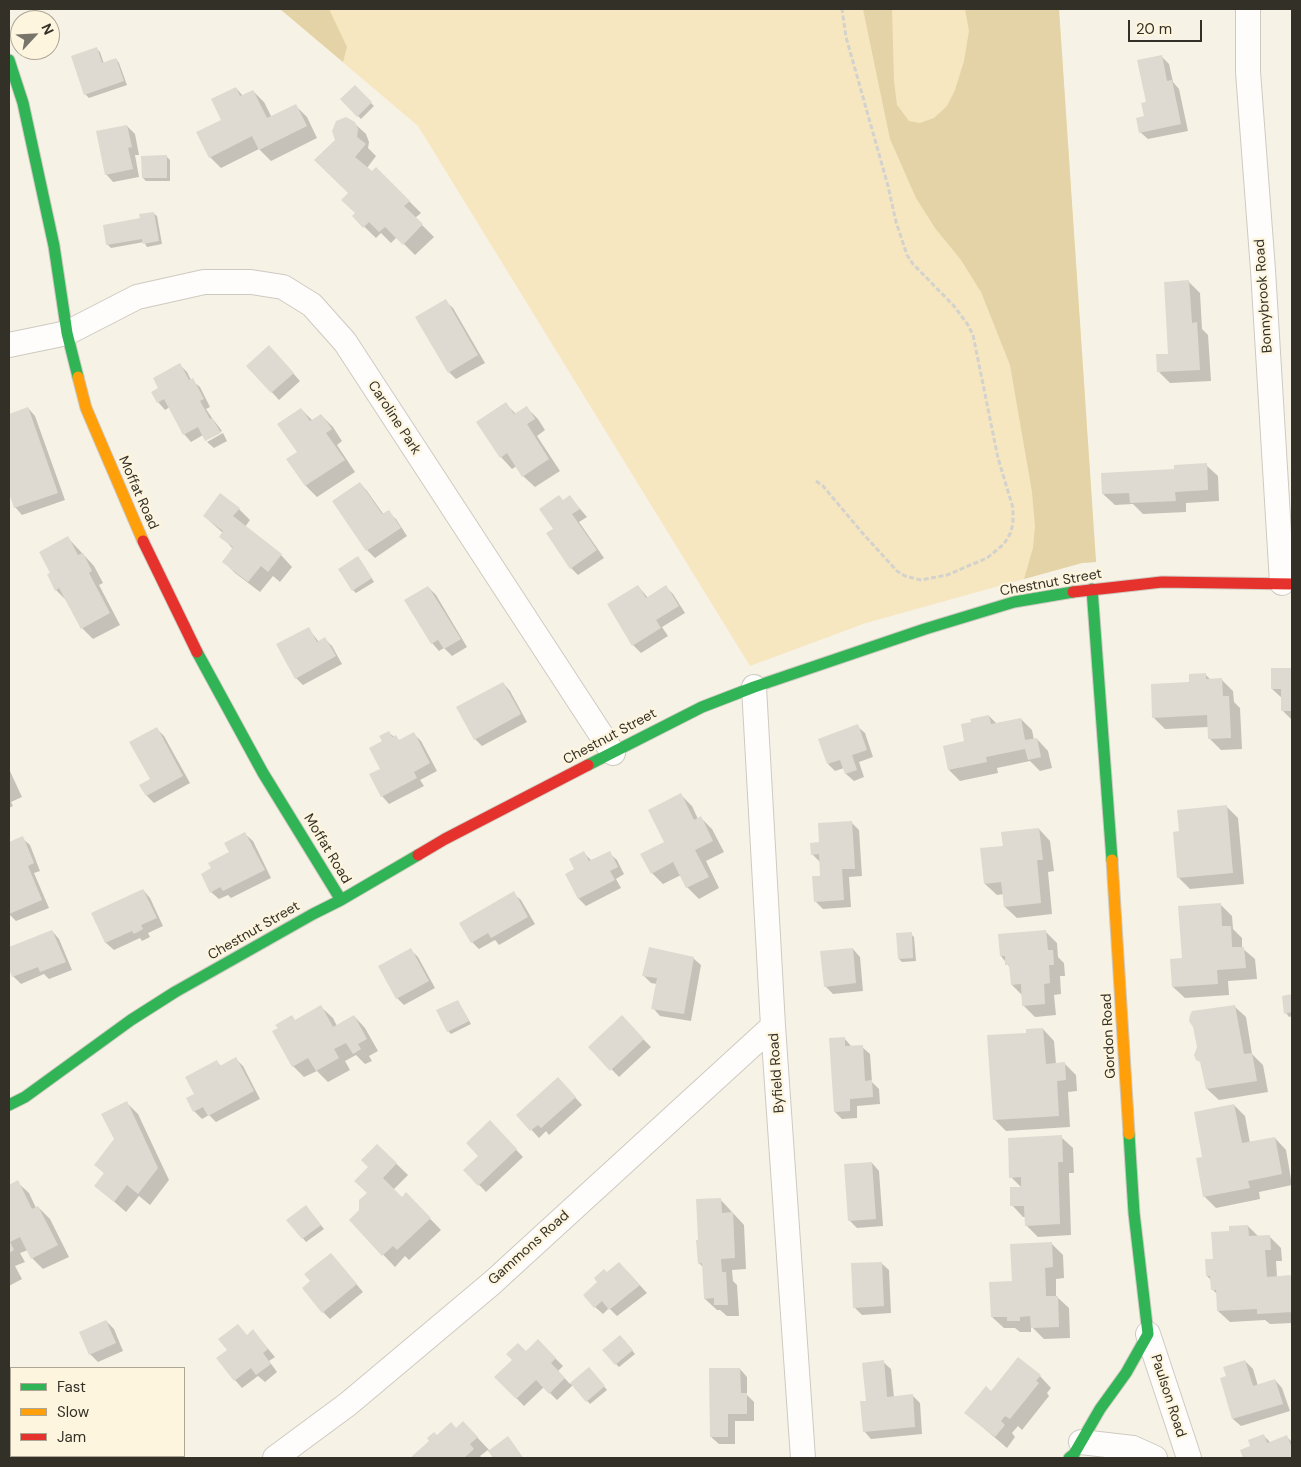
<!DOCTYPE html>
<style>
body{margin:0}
#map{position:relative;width:1301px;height:1467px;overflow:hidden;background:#f7f2e6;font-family:"DM Sans",sans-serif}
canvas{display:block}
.frame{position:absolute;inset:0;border:10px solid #333027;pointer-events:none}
.legend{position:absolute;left:10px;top:1367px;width:175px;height:90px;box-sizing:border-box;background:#fef5df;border:1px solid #ada695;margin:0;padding:6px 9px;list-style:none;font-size:15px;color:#333027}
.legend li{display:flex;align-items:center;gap:10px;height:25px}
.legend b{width:25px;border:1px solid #ada695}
.north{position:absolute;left:10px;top:10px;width:50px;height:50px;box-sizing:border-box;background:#fef5df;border:1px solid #ada695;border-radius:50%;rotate:65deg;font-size:14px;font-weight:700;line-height:20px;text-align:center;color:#333027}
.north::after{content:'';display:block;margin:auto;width:18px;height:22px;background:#78746a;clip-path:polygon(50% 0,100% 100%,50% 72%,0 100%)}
.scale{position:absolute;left:1128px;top:20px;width:74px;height:22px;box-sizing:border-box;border:2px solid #333027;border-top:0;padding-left:6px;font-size:15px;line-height:18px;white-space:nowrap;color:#333027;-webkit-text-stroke:4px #fef5df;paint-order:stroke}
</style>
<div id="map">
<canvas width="1301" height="1467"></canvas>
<div class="frame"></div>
<ul class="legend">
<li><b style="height:6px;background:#30b455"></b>Fast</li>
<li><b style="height:6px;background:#ff9f0a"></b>Slow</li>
<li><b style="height:6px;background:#e5322d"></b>Jam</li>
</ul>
<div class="north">N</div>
<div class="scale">20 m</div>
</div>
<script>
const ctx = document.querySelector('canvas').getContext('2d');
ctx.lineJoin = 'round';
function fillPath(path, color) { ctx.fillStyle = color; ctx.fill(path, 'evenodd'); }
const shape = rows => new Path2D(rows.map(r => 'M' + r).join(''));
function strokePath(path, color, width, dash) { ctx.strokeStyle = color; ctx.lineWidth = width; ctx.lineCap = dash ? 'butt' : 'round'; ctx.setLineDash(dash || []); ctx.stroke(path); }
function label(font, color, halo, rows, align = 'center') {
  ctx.font = font + ' "DM Sans",sans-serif'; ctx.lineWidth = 4.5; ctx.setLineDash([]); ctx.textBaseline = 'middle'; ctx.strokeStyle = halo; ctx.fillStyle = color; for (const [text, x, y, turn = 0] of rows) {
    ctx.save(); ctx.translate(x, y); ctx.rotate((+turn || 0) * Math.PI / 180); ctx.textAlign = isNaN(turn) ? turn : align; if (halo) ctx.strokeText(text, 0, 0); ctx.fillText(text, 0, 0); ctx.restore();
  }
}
const green = shape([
 [280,9,1059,9,1096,562,1082,563,866,623,750,666,418,126]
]);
const forest = shape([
 [280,9,329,9,347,47,343,62],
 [863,9,892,9,894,81,897,105,909,121,920,123,934,118,947,106,955,90,964,61,969,31,965,9,1059,9,1096,562,1082,563,1024,579,1033,548,1035,526,1032,492,1010,365,981,292,961,260,935,228,916,198,890,139]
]);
const shadow = shape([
 [97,49,100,52,104,64,116,59,119,63,127,85,89,98,85,94],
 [1161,56,1169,64,1173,82,1179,89,1188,131,1148,139,1140,132],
 [355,87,374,106,361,119,342,100],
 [236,88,243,96,253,91,264,102,272,118,296,106,307,117,317,138,271,161,259,149,221,168,210,157],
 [354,123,366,134,369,142,368,148,376,156,367,168,372,173,376,168,421,213,415,218,434,237,415,255,397,237,391,243,381,233,376,238,353,216,356,213,349,193],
 [127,126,135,134,139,155,135,155,139,177,113,182,106,174],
 [166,156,170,160,170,181,146,181,143,178],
 [153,213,157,216,162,244,147,247,144,242,111,248,107,244,142,219],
 [1189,282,1200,293,1202,329,1208,335,1211,381,1170,383,1159,372,1170,355],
 [445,301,453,308,485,363,456,379,449,372],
 [276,354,300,381,279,400,248,366],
 [180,365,187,372,191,380,200,387,210,407,206,409,212,418,222,431,207,439,207,441,203,435,191,442,184,434,170,407,165,410,158,402,160,388],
 [506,404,516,414,526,407,538,419,545,430,537,436,560,471,535,487,523,476,517,466,512,469,501,457],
 [28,408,35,416,65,500,22,515,15,507,9,489,9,415],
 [301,409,313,421,321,415,333,427,342,441,337,445,355,472,317,497,306,486,288,459,298,452],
 [223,433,227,441,214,448,207,442],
 [1206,465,1218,476,1219,501,1186,503,1186,512,1143,514,1133,504,1115,505,1103,494,1175,471],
 [360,483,367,491,384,515,388,512,396,519,407,536,375,558,367,550,334,501],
 [570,497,587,517,579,522,604,558,578,575,571,568,555,529,564,501],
 [239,509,250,520,245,527,281,555,292,567,280,582,273,576,260,592,235,573,223,561,233,549,221,536,223,533,204,516],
 [68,538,94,566,103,583,99,585,120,625,93,639,82,628,67,601,56,590],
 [361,561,374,582,356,593,353,590],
 [638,586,648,598,666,587,673,594,685,613,662,627,668,636,641,653,633,645],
 [428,587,436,595,467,647,452,656,444,648,439,651,432,643],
 [308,628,319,642,325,639,332,646,342,664,303,685,296,678],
 [1272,669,1292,669,1292,720,1282,710,1283,699,1272,689],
 [1205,674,1211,680,1222,680,1233,691,1234,702,1240,708,1242,749,1221,750,1210,739,1209,727,1165,729,1153,717,1190,683],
 [503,683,510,691,527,722,482,746,475,739],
 [989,716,997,724,1021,719,1032,730,1034,740,1037,739,1048,751,1052,768,1040,771,1030,761,997,768,998,773,960,781,949,770,966,742],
 [857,726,865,733,873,757,859,762,864,777,854,781,846,774,844,768,835,771,828,764],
 [157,729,164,736,190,783,154,803,147,796,151,780],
 [389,733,400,741,414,734,421,741,437,771,420,780,424,786,389,804,382,796,382,769],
 [9,769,22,797,11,802,13,806,9,808],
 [681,795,692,806,698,819,701,818,712,829,724,852,706,861,719,888,699,899,687,887,681,875,663,884,652,873,666,842],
 [1226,806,1238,818,1244,884,1190,889,1179,878,1180,833],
 [852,823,859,830,862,876,849,877,851,907,823,909,815,901,821,877,820,862,812,854,821,843],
 [1039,829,1050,841,1054,871,1048,872,1052,914,1017,918,1005,907,1004,894,997,895,985,884,1004,847],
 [245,834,253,841,271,878,231,898,228,895,219,899,211,892,213,869,230,853],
 [22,838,30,845,40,871,34,873,49,908,16,921,9,914,9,843],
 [584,853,591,860,609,853,617,860,624,874,616,879,621,888,586,906,579,899,566,875,576,869],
 [143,890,150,898,163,926,148,933,150,937,142,941,140,938,114,950,106,943,93,914],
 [513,893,521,900,535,924,499,945,495,940,479,949,472,942],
 [1220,904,1232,916,1233,929,1242,938,1242,948,1255,959,1257,979,1228,981,1229,995,1185,998,1173,987,1183,959],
 [52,931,59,939,72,970,49,979,44,974,21,984,13,976,9,965,9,949],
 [1046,932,1057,943,1058,957,1064,963,1065,976,1060,976,1061,994,1054,995,1056,1015,1035,1017,1023,1005,1022,995,1012,985,1011,969,1001,956],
 [911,934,914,937,916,961,902,962,899,959],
 [853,949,860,957,863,991,833,994,825,986],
 [411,950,418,957,435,988,404,1005,397,998],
 [693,958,701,965,691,1021,660,1016,653,1008,657,984,651,983,643,975],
 [1292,996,1292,1016,1289,1017,1286,1013,1283,997],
 [458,1001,471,1024,451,1034,448,1031],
 [1234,1006,1246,1017,1252,1054,1263,1065,1268,1092,1219,1100,1207,1089,1202,1064],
 [321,1007,333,1018,337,1026,354,1016,365,1028,378,1051,369,1056,372,1061,365,1064,356,1055,345,1061,350,1070,328,1082,317,1071,304,1077,293,1066,296,1021],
 [621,1017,651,1047,619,1077,590,1047],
 [1043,1029,1054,1041,1056,1064,1065,1064,1076,1075,1077,1091,1068,1092,1070,1127,1006,1131,995,1120,1027,1034],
 [844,1038,852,1047,862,1047,870,1054,872,1082,879,1089,880,1104,857,1106,857,1118,842,1119,835,1112],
 [236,1059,243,1066,260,1099,216,1122,209,1115,202,1119,194,1111,217,1062,221,1066],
 [565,1086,582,1105,549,1135,546,1131,539,1138,518,1115],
 [127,1103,138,1114,169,1180,150,1205,139,1196,126,1212,96,1186,105,1174,96,1165,116,1139],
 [1234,1105,1245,1116,1250,1143,1275,1138,1286,1150,1292,1185,1259,1192,1260,1199,1216,1208,1204,1196,1204,1158],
 [490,1122,523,1157,486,1192,465,1170,480,1156],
 [1061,1137,1073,1148,1074,1173,1069,1173,1071,1235,1038,1237,1026,1225,1026,1217,1023,1217,1012,1205,1022,1188,1011,1177],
 [377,1145,408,1175,393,1190,402,1199,406,1194,441,1230,409,1260,405,1256,395,1267,350,1220,361,1210,368,1193,369,1167],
 [872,1163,879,1171,883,1226,857,1228,849,1220],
 [17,1182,29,1193,36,1208,38,1207,50,1219,69,1257,43,1269,32,1258,28,1250,20,1253,25,1262,15,1266,22,1279,9,1286,9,1186],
 [720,1199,744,1225,746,1269,732,1270,733,1281,737,1285,739,1316,727,1316,720,1310,717,1310,705,1299,704,1268,699,1263],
 [306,1206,324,1229,306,1242,288,1220],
 [1248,1226,1259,1237,1269,1236,1281,1248,1282,1261,1276,1261,1277,1277,1292,1277,1292,1323,1270,1324,1265,1320,1230,1322,1218,1311,1217,1294,1212,1289,1212,1281,1207,1276,1230,1232],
 [1052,1244,1063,1255,1064,1278,1056,1279,1056,1296,1069,1308,1070,1338,1044,1339,1031,1326,1031,1332,1020,1332,1015,1328,1004,1328,992,1317,1013,1282],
 [338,1262,363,1292,330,1319,323,1312],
 [881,1263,889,1270,891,1313,862,1315,854,1307],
 [627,1271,647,1293,617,1316,609,1308,603,1314,595,1307,607,1274],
 [106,1321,114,1329,123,1351,98,1362,90,1354],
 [253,1331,275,1357,269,1361,277,1372,265,1382,258,1376,242,1388,235,1380,247,1336],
 [624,1340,635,1354,619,1367,616,1364],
 [538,1341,563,1366,558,1371,570,1384,589,1368,607,1390,590,1404,573,1385,557,1400,544,1387,524,1406,496,1377],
 [1245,1361,1253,1369,1258,1386,1275,1380,1282,1388,1290,1411,1241,1426,1233,1419,1227,1376],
 [883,1362,891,1369,894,1397,912,1395,920,1403,922,1434,871,1439,864,1431,867,1402],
 [740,1369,747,1377,747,1395,754,1402,754,1421,735,1421,735,1444,719,1444,711,1437],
 [1040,1376,1051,1388,1047,1393,1049,1396,1022,1430,1018,1426,1012,1433,1015,1437,1007,1448,966,1413,991,1392],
 [9,1429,11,1429,11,1456,72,1456,72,1458,9,1458],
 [456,1429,474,1434,490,1451,511,1441,523,1458,494,1458,488,1450,480,1456,482,1458,411,1458,437,1436],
 [1263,1435,1271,1443,1287,1437,1292,1442,1292,1458,1244,1458,1241,1451,1252,1447]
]);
const building = shape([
 [97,47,102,63,116,58,124,81,84,95,71,56],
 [1162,55,1167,81,1172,80,1181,124,1139,133,1136,118,1144,116,1141,103,1146,102,1137,60],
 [355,85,372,102,357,117,340,99],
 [236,87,240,96,253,90,267,118,296,104,307,126,259,150,252,136,209,158,196,132,221,120,211,99],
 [346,117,355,122,358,129,357,137,366,144,355,157,372,171,376,167,410,201,404,206,423,224,403,245,385,227,379,232,369,222,363,228,352,216,355,213,341,200,348,193,314,160,335,140,332,131,336,121],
 [127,125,132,147,128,148,133,169,105,175,96,131],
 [167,155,167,178,142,178,141,156],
 [154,212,159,241,143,244,142,239,106,245,103,225,140,218,139,214],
 [1189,280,1192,323,1197,322,1200,370,1157,372,1156,354,1168,354,1164,282],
 [446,299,478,355,448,373,415,317],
 [269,345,294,373,271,393,246,366],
 [180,363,189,380,193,378,204,399,200,401,210,419,212,418,221,433,205,441,198,427,183,435,164,399,157,403,151,392,158,388,153,378],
 [506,402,514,414,527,406,535,419,527,424,549,459,522,477,507,453,500,458,476,422],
 [28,407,58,493,14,508,9,493,9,414],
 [301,408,310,421,321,414,332,429,326,433,345,460,305,486,286,459,297,452,277,424],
 [1207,463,1208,490,1175,492,1176,501,1130,503,1129,493,1102,494,1101,473,1174,469,1174,465],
 [360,482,382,514,389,510,401,528,366,551,332,501],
 [220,493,240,508,233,516,282,554,268,572,261,566,248,582,222,562,233,547,219,537,223,531,203,516],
 [559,495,563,500,570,495,580,509,572,514,597,550,570,569,546,533,553,529,539,509],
 [68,536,78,555,83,553,92,571,89,573,110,613,81,629,59,588,55,591,47,574,50,573,39,552],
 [358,556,372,578,352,591,338,569],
 [638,585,646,598,666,585,679,606,656,620,661,628,632,646,607,604],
 [428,586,461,639,444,649,438,640,431,644,404,600],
 [309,627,317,642,325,637,336,656,295,679,276,644],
 [1271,668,1292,668,1292,711,1281,711,1281,689,1271,689],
 [1206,673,1206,679,1222,678,1223,696,1229,696,1231,738,1208,739,1207,715,1152,718,1151,684,1189,682,1189,674],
 [503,682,521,714,474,740,456,707],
 [989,715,991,724,1021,718,1025,740,1037,738,1041,757,1028,760,1025,749,986,757,987,762,948,770,943,746,964,741,961,724,971,722,970,719],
 [858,724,867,750,852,755,857,770,845,774,840,760,827,764,818,739],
 [157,727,183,776,146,796,139,785,150,779,129,742],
 [389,731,392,737,396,735,399,740,414,732,430,763,414,772,417,778,381,797,369,774,380,769,369,748,382,741,379,736],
 [681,793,694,820,701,816,713,841,695,850,709,877,686,888,673,862,651,874,640,854,664,842,648,810],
 [1227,805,1233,873,1177,878,1173,832,1179,831,1177,810],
 [852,821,855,869,842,869,844,900,814,902,812,876,820,876,819,854,811,855,810,843,819,842,818,823],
 [1039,828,1043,860,1037,860,1041,903,1004,907,1001,882,984,884,980,848,1003,846,1001,832],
 [245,832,265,870,223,891,220,887,210,893,201,874,211,868,208,863,229,852,224,843],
 [23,836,34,863,28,866,42,900,9,914,9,842],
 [584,851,589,861,610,851,618,867,610,871,615,880,578,899,565,874,574,869,569,859],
 [143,889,157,918,141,925,143,929,134,934,132,931,105,943,91,913],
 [514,891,528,917,491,938,488,933,471,943,459,923],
 [1221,903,1222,926,1231,926,1232,947,1244,947,1246,968,1217,970,1218,984,1172,987,1170,959,1182,958,1178,906],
 [52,930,66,962,40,972,38,967,12,977,9,968,9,947],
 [1046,930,1048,950,1053,950,1054,965,1049,965,1050,983,1044,984,1045,1004,1022,1006,1021,984,1011,985,1009,965,1005,965,1005,956,1000,956,998,934],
 [912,932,913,958,898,959,896,933],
 [649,947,694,957,684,1014,651,1009,657,978,642,976],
 [411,948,429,981,396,999,378,966],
 [853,948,856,983,824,987,820,951],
 [1292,994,1292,1012,1284,1014,1282,996],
 [458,1000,469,1021,447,1032,436,1010],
 [321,1005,333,1027,354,1015,367,1039,358,1044,361,1049,353,1054,346,1043,334,1049,339,1058,316,1071,308,1058,292,1067,272,1031,278,1028,275,1025,292,1015,295,1020],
 [1235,1005,1244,1054,1252,1053,1257,1081,1206,1089,1200,1062,1196,1060,1194,1055,1197,1047,1193,1027,1189,1021,1190,1015,1192,1011],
 [622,1015,644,1039,610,1071,588,1047],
 [1043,1028,1046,1064,1065,1062,1066,1080,1057,1081,1059,1116,993,1120,987,1035,1026,1033,1026,1029],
 [845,1037,845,1046,863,1045,865,1081,872,1080,873,1097,850,1099,850,1111,834,1112,829,1038],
 [236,1057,254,1091,208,1116,203,1107,193,1112,186,1098,194,1094,185,1077,217,1060,220,1066],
 [558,1077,576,1097,541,1128,538,1125,530,1131,516,1115],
 [127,1101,158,1168,138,1194,127,1185,114,1202,94,1186,104,1173,94,1165,114,1139,101,1114],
 [1234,1104,1242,1143,1275,1137,1282,1174,1248,1181,1250,1188,1203,1197,1196,1158,1202,1157,1194,1112],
 [490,1120,517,1149,478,1186,463,1170,478,1156,466,1143],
 [1062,1135,1063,1162,1058,1162,1060,1224,1025,1226,1024,1206,1010,1206,1010,1187,1021,1187,1021,1177,1009,1178,1008,1138],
 [377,1144,397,1163,383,1178,402,1197,406,1192,431,1218,397,1250,393,1246,382,1256,349,1220,359,1210,359,1200,367,1193,354,1181,368,1167,361,1160],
 [872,1162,876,1219,848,1221,844,1164],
 [18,1180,32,1209,38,1206,58,1245,31,1259,20,1237,10,1242,14,1250,9,1253,9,1185],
 [721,1198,722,1213,733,1212,735,1258,721,1259,722,1272,726,1272,728,1305,714,1305,714,1298,704,1299,702,1263,698,1264,696,1240,698,1240,696,1199],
 [306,1205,321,1225,302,1239,286,1220],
 [1248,1225,1249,1236,1270,1235,1271,1250,1265,1250,1267,1277,1292,1275,1292,1312,1257,1314,1257,1309,1217,1311,1216,1290,1211,1290,1210,1276,1206,1276,1205,1259,1213,1259,1211,1232,1229,1231,1229,1226],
 [1052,1242,1053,1267,1045,1268,1046,1296,1058,1296,1059,1327,1031,1328,1030,1316,1020,1317,1020,1321,1007,1321,1007,1317,991,1317,989,1282,1012,1281,1010,1244],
 [331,1253,357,1284,322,1313,302,1288,310,1281,304,1274],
 [619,1262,640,1285,609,1310,602,1301,594,1308,583,1295,597,1282,594,1278,604,1269,607,1272],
 [882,1262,884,1306,853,1308,851,1263],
 [106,1320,116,1343,89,1355,79,1332],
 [238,1324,247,1335,253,1329,268,1349,263,1353,271,1364,256,1375,251,1368,234,1381,216,1358,227,1350,218,1339],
 [620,1335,633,1350,615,1365,602,1350],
 [538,1339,556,1358,551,1363,565,1378,549,1394,536,1380,516,1399,494,1377,512,1360,506,1354,518,1343,526,1351],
 [1018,1357,1041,1375,1036,1381,1039,1383,1010,1419,1005,1416,1001,1421,1005,1425,995,1437,964,1413,986,1386,991,1391],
 [884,1360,887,1397,913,1394,915,1427,863,1432,860,1401,866,1401,862,1363],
 [1245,1360,1253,1386,1275,1379,1283,1404,1232,1419,1220,1378,1226,1376,1223,1367],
 [589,1367,605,1386,586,1402,570,1383],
 [709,1368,740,1368,741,1393,747,1393,747,1414,728,1414,728,1437,710,1437],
 [463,1421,478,1437,470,1444,474,1449,464,1458,410,1458,429,1441,427,1438,434,1432,437,1435,451,1422,456,1428],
 [9,1427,11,1427,11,1456,51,1456,51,1458,9,1458],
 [1264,1434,1267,1443,1287,1435,1292,1448,1292,1458,1243,1458,1240,1450,1250,1446,1248,1440],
 [508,1436,522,1456,520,1458,493,1458,488,1451]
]);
const path = shape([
 [816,481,823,486,865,536,897,571,905,576,921,580,947,575,987,558,1004,544,1010,534,1013,524,1013,508,998,458,973,335,968,325,954,306,913,264,907,255,896,222,888,186,846,37,842,9]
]);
const street = shape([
 [1248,9,1248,72,1263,270,1282,583],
 [9,345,67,333,137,297,204,282,251,282,283,287,312,305,345,342,613,753],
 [754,687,773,1026,803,1458],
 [1148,1334,1189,1458],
 [1081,1442,1133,1448,1155,1458],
 [275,1458,348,1404,492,1283,773,1026]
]);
const fast = shape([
 [9,60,23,103,54,246,67,333,78,377],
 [1092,589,1112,860],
 [197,652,263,773,341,900],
 [588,765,702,707,754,687,925,629,1014,602,1073,592],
 [9,1105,25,1097,131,1020,175,992,313,914,341,900,418,855],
 [1069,1458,1074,1454,1100,1409,1126,1373,1148,1334,1134,1213,1129,1134]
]);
const slow = shape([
 [78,377,86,408,143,541],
 [1112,860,1129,1134]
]);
const jam = shape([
 [143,541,197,652],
 [1073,592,1162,582,1292,584],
 [418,855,445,839,588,765]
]);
const streetNames = [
 ["Bonnybrook Road",1264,296,-94],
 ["Caroline Park",394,418,57],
 ["Moffat Road",138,493,66],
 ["Chestnut Street",1051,583,-10],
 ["Chestnut Street",610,737,-28],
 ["Moffat Road",327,849,59],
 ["Chestnut Street",254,931,-30],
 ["Gordon Road",1109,1036,-93],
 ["Byfield Road",777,1073,-94],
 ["Gammons Road",529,1248,-42],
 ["Paulson Road",1168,1396,72]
];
fillPath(green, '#f6e7c1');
fillPath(forest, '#e4d3a7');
fillPath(shadow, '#0003');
fillPath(building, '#dedad1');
strokePath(street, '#cecac1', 26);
strokePath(fast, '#cecac1', 13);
strokePath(slow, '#cecac1', 13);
strokePath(jam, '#cecac1', 13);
strokePath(path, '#d3d2cd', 3, [5, 2.5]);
strokePath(street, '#fefdfb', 24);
strokePath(fast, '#30b455', 11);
strokePath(slow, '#ff9f0a', 11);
strokePath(jam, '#e5322d', 11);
label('14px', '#333027', '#fef5df', streetNames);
</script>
